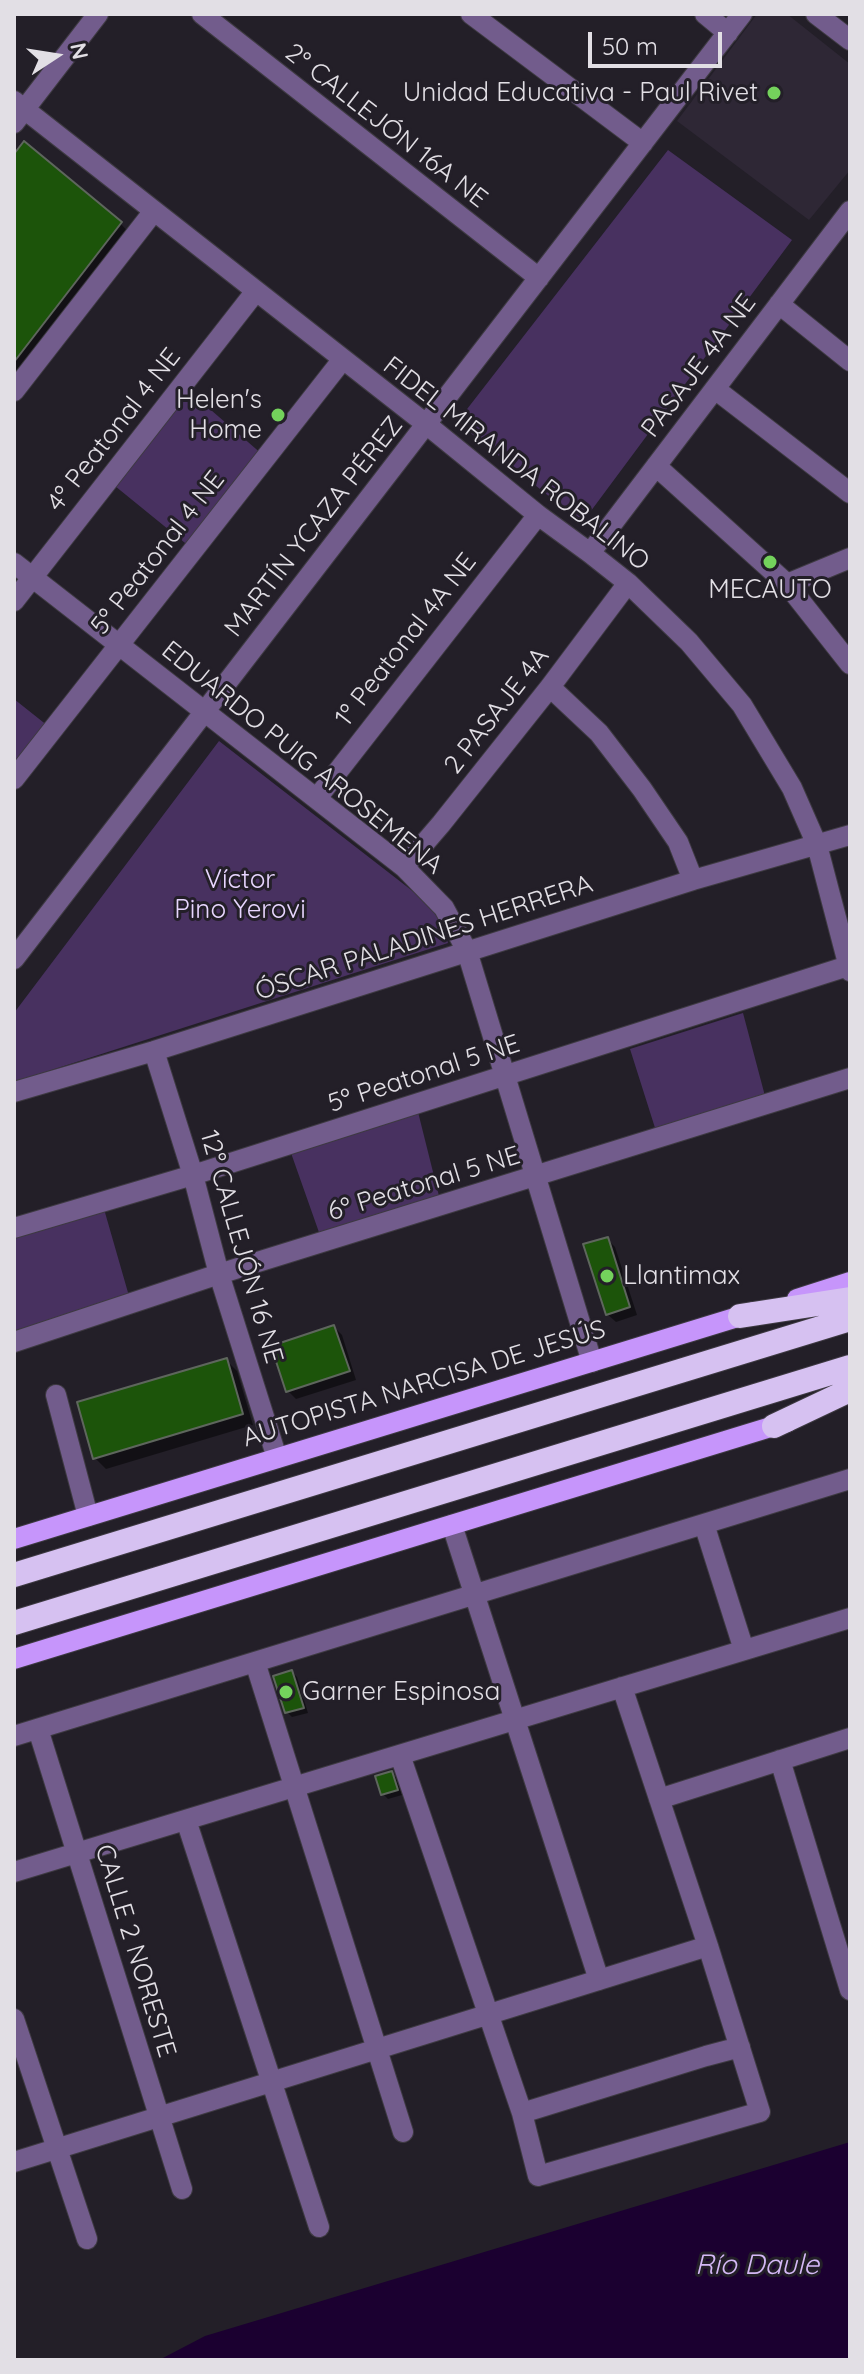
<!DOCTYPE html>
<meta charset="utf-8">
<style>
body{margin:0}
#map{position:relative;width:864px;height:2374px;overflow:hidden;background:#231f28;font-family:Quicksand,sans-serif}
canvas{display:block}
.frame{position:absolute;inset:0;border:16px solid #e2dfe5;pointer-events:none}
.north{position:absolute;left:16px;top:16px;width:80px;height:80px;-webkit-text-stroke:6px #231f28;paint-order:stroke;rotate:78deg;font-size:22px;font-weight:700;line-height:32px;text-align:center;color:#e2dfe5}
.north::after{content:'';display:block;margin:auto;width:28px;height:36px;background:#e2dfe5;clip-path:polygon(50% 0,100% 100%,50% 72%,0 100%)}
.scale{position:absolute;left:588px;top:32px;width:134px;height:36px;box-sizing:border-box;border:4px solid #e2dfe5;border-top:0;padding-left:10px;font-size:24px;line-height:28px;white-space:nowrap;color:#e2dfe5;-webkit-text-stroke:6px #231f28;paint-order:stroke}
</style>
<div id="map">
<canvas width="864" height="2374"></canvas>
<div class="frame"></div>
<div class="north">N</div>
<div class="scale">50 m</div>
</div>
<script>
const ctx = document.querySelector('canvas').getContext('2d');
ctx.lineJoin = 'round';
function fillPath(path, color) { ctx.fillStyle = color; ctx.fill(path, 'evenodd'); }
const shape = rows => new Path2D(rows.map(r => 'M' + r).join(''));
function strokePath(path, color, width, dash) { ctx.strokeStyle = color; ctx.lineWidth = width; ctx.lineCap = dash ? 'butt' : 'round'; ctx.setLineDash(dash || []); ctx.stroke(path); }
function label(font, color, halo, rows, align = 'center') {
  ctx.font = font + ' Quicksand,sans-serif'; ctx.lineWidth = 6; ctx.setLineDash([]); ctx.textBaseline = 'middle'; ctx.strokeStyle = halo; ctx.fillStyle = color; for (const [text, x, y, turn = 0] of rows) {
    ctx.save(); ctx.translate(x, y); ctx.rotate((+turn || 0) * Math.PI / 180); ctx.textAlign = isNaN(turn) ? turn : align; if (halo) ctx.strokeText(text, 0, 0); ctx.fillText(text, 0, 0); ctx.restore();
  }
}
const built = shape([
 [757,14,787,14,850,64,850,170,809,220,677,121]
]);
const green = shape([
 [668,150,792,240,582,523,457,422],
 [189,391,263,455,190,547,115,486],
 [14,699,48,726,14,769],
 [219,741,437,910,448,943,14,1082,14,1013],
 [743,1013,765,1096,656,1131,630,1049],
 [418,1112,440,1200,321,1238,291,1153],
 [104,1209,131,1303,14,1340,14,1235]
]);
const water = shape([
 [850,2142,850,2360,159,2360,205,2336]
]);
const shadow = shape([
 [14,157,121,224,131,235,14,387],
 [607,1239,615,1247,637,1315,616,1322,607,1314],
 [334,1327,342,1335,356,1380,296,1399,288,1391],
 [226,1360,237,1371,253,1425,106,1469,95,1458],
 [292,1672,297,1677,308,1713,292,1717,287,1712],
 [391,1773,396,1778,402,1795,388,1799,383,1794]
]);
const building = shape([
 [24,141,122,222,14,362,14,154,24,141],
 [608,1237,630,1307,606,1315,583,1244,608,1237],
 [334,1325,350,1371,286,1392,271,1346,334,1325],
 [227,1358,243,1414,93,1459,77,1402,227,1358],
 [292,1670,304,1708,285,1713,273,1676,292,1670],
 [392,1771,398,1790,381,1795,375,1776,392,1771]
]);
const minor = shape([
 [202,14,539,278],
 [471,14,643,143],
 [705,14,728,33],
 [816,14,850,40],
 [14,101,426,424,538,515,590,553,628,583,689,642,742,705,792,788,817,845,850,971],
 [14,123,98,14],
 [779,304,850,361],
 [715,389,850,493],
 [14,391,154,211],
 [656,466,787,584,850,664],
 [590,553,850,211],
 [14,563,404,867,444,908,467,951,592,1362],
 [787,584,850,558],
 [14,601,256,291],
 [550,687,599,733,642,789,678,842,693,880],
 [14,779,343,359],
 [317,798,538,515],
 [404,867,441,824,550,687,628,583],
 [14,959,742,14],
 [154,1051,193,1175,219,1274,277,1458],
 [14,1092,154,1051,693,880,850,835],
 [14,1228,193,1175,848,966],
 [14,1342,219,1274,850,1078],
 [56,1395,88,1516],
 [704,1524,744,1650],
 [452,1525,599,1980],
 [255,1662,403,2132],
 [38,1729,182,2189],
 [14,1736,850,1479],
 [400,1755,522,2113,538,2176,760,2112,708,1946,622,1687],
 [780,1760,850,1990],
 [659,1799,850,1738],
 [186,1820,319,2227],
 [14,1872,850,1618],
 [14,2019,87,2239],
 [522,2113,706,2056,740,2047],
 [14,2162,708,1946]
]);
const major = shape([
 [797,1299,850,1282],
 [14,1539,754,1312],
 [14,1659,787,1422]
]);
const highway = shape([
 [740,1316,850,1299],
 [774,1426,850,1390],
 [14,1575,850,1319],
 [14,1623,850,1367]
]);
const markers = [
 [774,93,8,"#74d25c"],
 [278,415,8,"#74d25c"],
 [770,562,8,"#74d25c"],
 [607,1276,8,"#74d25c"],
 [286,1692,8,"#74d25c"]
];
const poiNames = [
 ["Unidad Educativa - Paul Rivet",758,93],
 ["Helen's",262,400],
 ["Home",262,430],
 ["MECAUTO",770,590,"center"],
 ["Llantimax",623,1276,"left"],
 ["Garner Espinosa",302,1692,"left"]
];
const streetNames = [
 ["2° CALLEJÓN 16A NE",386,126,38],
 ["PASAJE 4A NE",699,366,-53],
 ["4º Peatonal 4 NE",114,430,-52],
 ["FIDEL MIRANDA ROBALINO",516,464,38],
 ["MARTÍN YCAZA PÉREZ",314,527,-52],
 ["5º Peatonal 4 NE",158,553,-52],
 ["1º Peatonal 4A NE",406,640,-52],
 ["2 PASAJE 4A",497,711,-52],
 ["EDUARDO PUIG AROSEMENA",302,758,39],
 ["ÓSCAR PALADINES HERRERA",424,938,-18],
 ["5º Peatonal 5 NE",424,1074,-18],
 ["6º Peatonal 5 NE",424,1184,-17],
 ["12° CALLEJÓN 16 NE",241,1247,74],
 ["AUTOPISTA NARCISA DE JESÚS",424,1384,-17],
 ["CALLE 2 NORESTE",135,1951,73]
];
const parkNames = [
 ["Víctor",240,880],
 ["Pino Yerovi",240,910]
];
const waterNames = [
 ["Río Daule",757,2266]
];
fillPath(built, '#2e2735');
fillPath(green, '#483160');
fillPath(water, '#1b0030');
fillPath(shadow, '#0007');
fillPath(building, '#1c540a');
strokePath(building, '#5e665d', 2);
strokePath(minor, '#3e3a42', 22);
strokePath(major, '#3e3a42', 22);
strokePath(highway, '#3e3a42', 26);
strokePath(minor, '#725c8c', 20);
strokePath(major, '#c695fb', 20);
strokePath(highway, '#d6c1f1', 24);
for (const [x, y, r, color] of markers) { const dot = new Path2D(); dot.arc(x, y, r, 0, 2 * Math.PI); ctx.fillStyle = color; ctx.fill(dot); strokePath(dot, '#231f28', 3); }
label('26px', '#e2dfe5', '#231f28', poiNames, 'right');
label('26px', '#e2dfe5', '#231f28', streetNames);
label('26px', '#e8d6ff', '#231f28', parkNames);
label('italic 28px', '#d4b8f5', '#231f28', waterNames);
</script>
